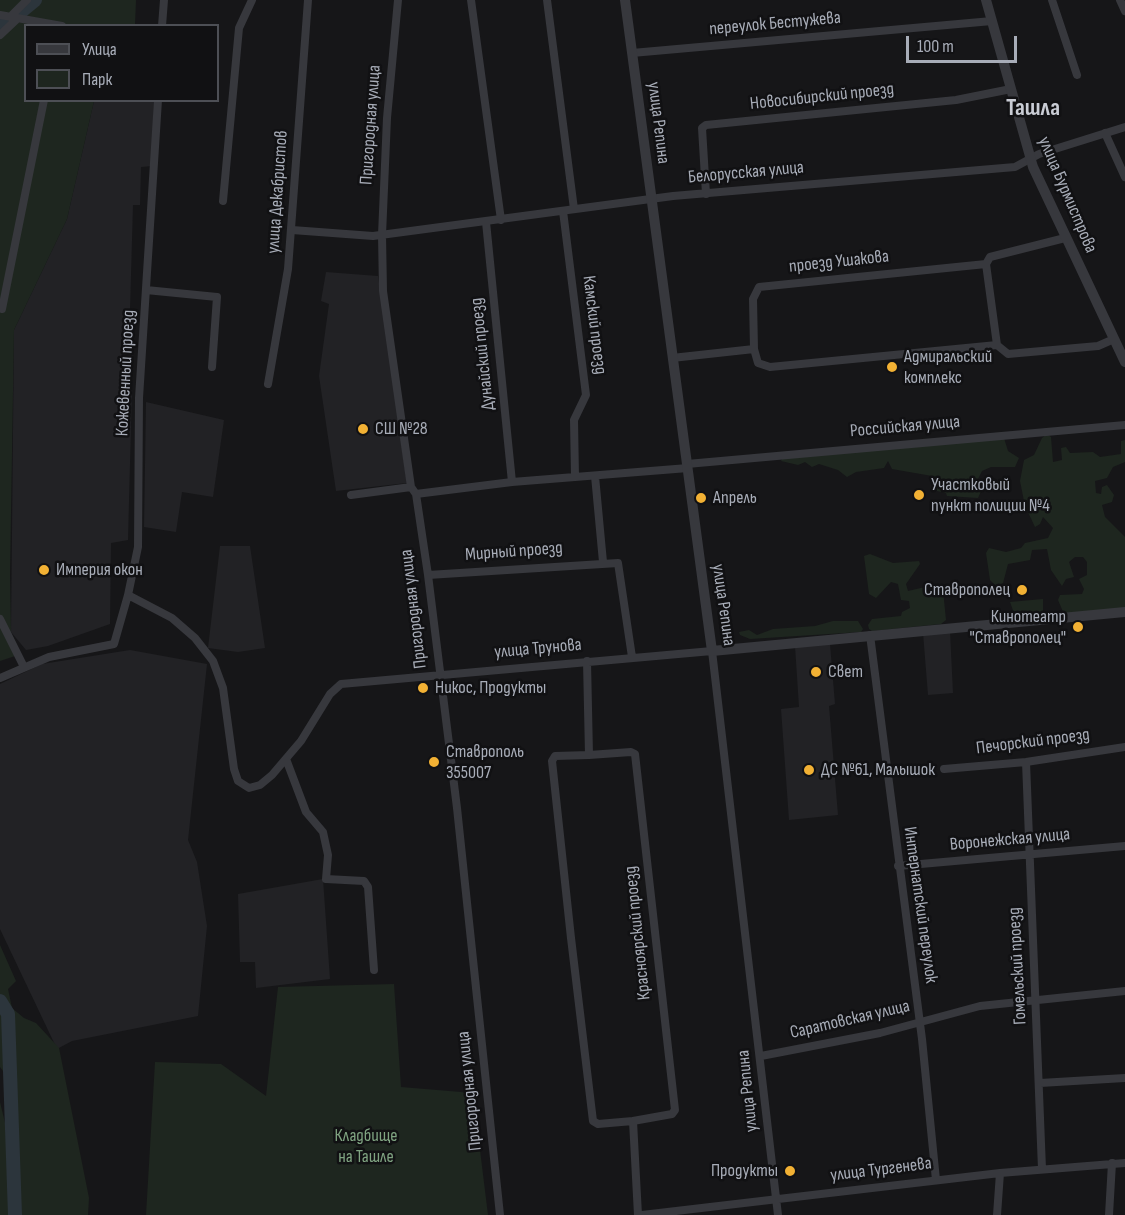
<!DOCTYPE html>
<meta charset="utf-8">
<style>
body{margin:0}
#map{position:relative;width:1125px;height:1215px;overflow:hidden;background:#161618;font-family:"Sofia Sans Condensed",sans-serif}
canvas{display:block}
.legend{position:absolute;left:24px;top:24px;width:195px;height:78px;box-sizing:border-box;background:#111113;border:2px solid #4d4f55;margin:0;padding:8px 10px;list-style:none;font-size:18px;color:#a8adb8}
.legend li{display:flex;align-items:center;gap:12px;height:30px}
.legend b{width:30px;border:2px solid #4d4f55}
.scale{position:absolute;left:906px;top:36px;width:111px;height:27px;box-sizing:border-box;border:3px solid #a8adb8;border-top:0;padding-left:8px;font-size:18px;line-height:21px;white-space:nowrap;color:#a8adb8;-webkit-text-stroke:4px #111113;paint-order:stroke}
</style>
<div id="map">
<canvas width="1125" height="1215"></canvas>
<ul class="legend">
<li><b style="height:8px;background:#37383d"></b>Улица</li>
<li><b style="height:16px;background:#1e261f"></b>Парк</li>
</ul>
<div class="scale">100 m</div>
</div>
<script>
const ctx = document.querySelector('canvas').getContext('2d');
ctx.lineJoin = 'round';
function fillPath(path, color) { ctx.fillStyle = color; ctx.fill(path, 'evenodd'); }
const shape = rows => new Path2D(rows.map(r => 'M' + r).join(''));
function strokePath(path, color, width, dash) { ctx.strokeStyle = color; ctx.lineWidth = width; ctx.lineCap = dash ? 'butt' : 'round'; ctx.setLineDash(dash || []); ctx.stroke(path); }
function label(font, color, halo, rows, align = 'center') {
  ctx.font = font + ' "Sofia Sans Condensed",sans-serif'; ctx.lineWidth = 5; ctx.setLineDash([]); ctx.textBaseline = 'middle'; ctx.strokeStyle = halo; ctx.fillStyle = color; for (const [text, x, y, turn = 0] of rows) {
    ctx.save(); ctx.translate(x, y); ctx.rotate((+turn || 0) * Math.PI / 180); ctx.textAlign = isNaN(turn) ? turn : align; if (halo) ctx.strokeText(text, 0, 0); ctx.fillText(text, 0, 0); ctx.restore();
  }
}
const built = shape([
 [94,101,154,101,152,166,141,167,140,205,133,205,130,310,134,311,128,540,111,543,110,624,48,646,26,650,11,632,14,330,67,219],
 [326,272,378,276,407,483,336,491,319,376,329,304,321,301],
 [146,402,224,420,213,497,182,492,176,532,144,527],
 [220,546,250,546,265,648,238,652,208,648],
 [950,631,953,693,928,695,923,633],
 [830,644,835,704,829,706,838,815,789,820,781,709,799,707,795,646],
 [130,650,207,664,188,840,197,862,207,926,198,1016,72,1041,57,1049,0,929,0,684,42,664],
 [323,879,330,979,256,988,255,962,240,962,238,894]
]);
const green = shape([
 [0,0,136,0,135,25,26,26,26,100,94,101,67,219,14,330,10,575,11,632,21,654,0,661],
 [1047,434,1051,437,1053,462,1062,460,1061,448,1066,447,1070,453,1093,452,1100,457,1121,454,1121,441,1125,440,1125,462,1113,467,1107,478,1095,481,1096,493,1101,494,1102,487,1107,485,1114,495,1112,502,1102,505,1105,517,1125,537,1125,608,1064,614,1058,600,1060,595,1082,594,1084,589,1079,579,1087,575,1087,562,1083,557,1075,557,1069,562,1074,577,1066,579,1062,586,1051,570,1047,549,1032,550,1030,560,1008,564,1003,583,996,586,990,580,986,553,989,548,1006,552,1021,548,1025,543,1048,538,1053,528,1043,517,1040,524,1035,527,1025,506,1020,481,1024,460,1034,455,1042,438],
 [1004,438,1008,451,1019,458,1015,467,991,467,982,471,977,481,982,489,978,498,947,496,946,493,937,491,936,480,932,476,892,469,888,461,884,468,856,472,847,477,838,470,819,464,812,467,805,462,798,465,781,461,783,457],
 [870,554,893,563,919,561,920,564,906,584,908,591,925,587,943,590,946,620,941,624,872,631,869,629,868,625,872,619,901,616,902,612,910,608,909,601,901,600,898,584,891,582,876,598,869,594,864,556],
 [1043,599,1043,612,1015,616,1010,602],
 [833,621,858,621,863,629,861,632,750,639,740,635,739,632,749,630,757,635,773,629,815,626],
 [0,945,16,981,8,989,12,1008,24,1018,36,1023,59,1048,89,1198,88,1215,0,1215,0,1102,7,1131,5,1087,9,1079,0,1067],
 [394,984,401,1087,473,1093,488,1215,146,1215,155,1062,221,1064,266,1096,278,987]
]);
const river = shape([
 [18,14,35,0],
 [0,24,7,20],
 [0,1001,8,1014,15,1215]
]);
const minor = shape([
 [398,0,387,118,382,235,383,291,411,487,416,494,428,575,457,808,500,1215],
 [471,0,501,220],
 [547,0,574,209],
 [1052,0,1077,75],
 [1120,0,1125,11],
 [0,15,62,26],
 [10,17,27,0],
 [162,26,164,0],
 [0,35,17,19],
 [632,53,992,21],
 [1105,133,1125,177],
 [706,194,702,128,706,125,956,100,1011,89],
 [223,201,239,28,252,0],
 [563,211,586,395,574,420,575,477],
 [486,222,512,482],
 [292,230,373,236,673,196,1015,167,1039,154,1125,127],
 [986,264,997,345],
 [146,290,217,297,212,367],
 [2,309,44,100],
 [754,349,753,299,759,287,986,264,990,257,1065,238],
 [672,358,754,349,758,363,770,367,997,345,1008,354,1098,346,1114,339],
 [268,384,288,269,308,0],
 [687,464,1125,425],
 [595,476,603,562],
 [416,494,512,482,688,468],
 [351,495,411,487],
 [428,575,618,563,632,657],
 [128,595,172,618,195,638,213,661,223,688,234,769,238,781,249,788,260,785,272,775,301,741,330,694,341,684,712,651,778,1215],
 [0,619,24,667],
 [870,635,922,1039,936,1180],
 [587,661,589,755,631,752,635,754,675,1110,672,1114,633,1121,638,1215],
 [0,678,49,657,114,644,128,595,138,547,139,398,158,100],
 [589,755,555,756,552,761,571,938,593,1121,598,1124,633,1121],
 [286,759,306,812,323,832,328,855,326,879,364,881,368,887,374,970],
 [1026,762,1042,1169],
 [944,769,1026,762,1125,747],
 [898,866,1125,846],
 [761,1056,880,1033,980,1006,1125,991],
 [1040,1083,1125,1078],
 [642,1215,1000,1173,1125,1163],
 [997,1215,1000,1173],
 [1109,1215,1112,1163]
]);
const tertiary = shape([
 [625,0,712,651,1125,612],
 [986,0,1033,167,1125,362]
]);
const markers = [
 [892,367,6,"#f2b134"],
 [363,429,6,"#f2b134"],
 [919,495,6,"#f2b134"],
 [701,498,6,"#f2b134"],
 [44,570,6,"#f2b134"],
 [1022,590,6,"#f2b134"],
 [1078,627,6,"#f2b134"],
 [816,672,6,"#f2b134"],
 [423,688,6,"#f2b134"],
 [434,762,6,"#f2b134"],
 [809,770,6,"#f2b134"],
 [790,1171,6,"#f2b134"]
];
const streetNames = [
 ["переулок Бестужева",775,24,-5],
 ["Новосибирский проезд",822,97,-6],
 ["улица Репина",658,123,83],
 ["Пригородная улица",371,125,-86],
 ["Белорусская улица",746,173,-5],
 ["улица Декабристов",278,192,-86],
 ["улица Бурмистрова",1067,195,67],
 ["проезд Ушакова",839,262,-6],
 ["Камский проезд",594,325,83],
 ["Дунайский проезд",483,354,-96],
 ["Кожевенный проезд",126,373,-87],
 ["Российская улица",905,427,-5],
 ["Мирный проезд",514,552,-4],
 ["улица Репина",723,605,82],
 ["Пригородная улица",414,609,-97],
 ["улица Трунова",538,649,-5],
 ["Печорский проезд",1033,742,-7],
 ["Воронежская улица",1010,840,-5],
 ["Интернатский переулок",920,905,82],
 ["Красноярский проезд",638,933,-96],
 ["Гомельский проезд",1018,966,-93],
 ["Саратовская улица",850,1020,-13],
 ["Пригородная улица",470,1091,-96],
 ["улица Репина",748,1091,-96],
 ["улица Тургенева",881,1170,-7]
];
const poiNames = [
 ["Адмиральский",904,357],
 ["комплекс",904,378],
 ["СШ №28",375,429],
 ["Участковый",931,485],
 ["пункт полиции №4",931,506],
 ["Апрель",713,498],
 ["Империя окон",56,570],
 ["Ставрополец",1010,590,"right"],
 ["Кинотеатр",1066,617,"right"],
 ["\"Ставрополец\"",1066,638,"right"],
 ["Свет",828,672],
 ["Никос, Продукты",435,688],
 ["Ставрополь",446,752],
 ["355007",446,773],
 ["ДС №61, Малышок",821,770],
 ["Продукты",778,1171,"right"]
];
const parkNames = [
 ["Кладбище",366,1136],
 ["на Ташле",366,1157]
];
const districtNames = [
 ["Ташла",1033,109]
];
fillPath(built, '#222225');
fillPath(green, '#1e261f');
strokePath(river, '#2c353c', 14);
strokePath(minor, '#37383d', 8);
strokePath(tertiary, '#37383d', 10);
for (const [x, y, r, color] of markers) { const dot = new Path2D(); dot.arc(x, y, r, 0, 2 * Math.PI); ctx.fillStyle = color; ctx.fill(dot); strokePath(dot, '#111113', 2); }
label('18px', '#a8adb8', '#111113', streetNames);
label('18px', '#a8adb8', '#111113', poiNames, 'left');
label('18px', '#7fa381', '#111113', parkNames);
label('bold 24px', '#c9ccd4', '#111113', districtNames);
</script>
